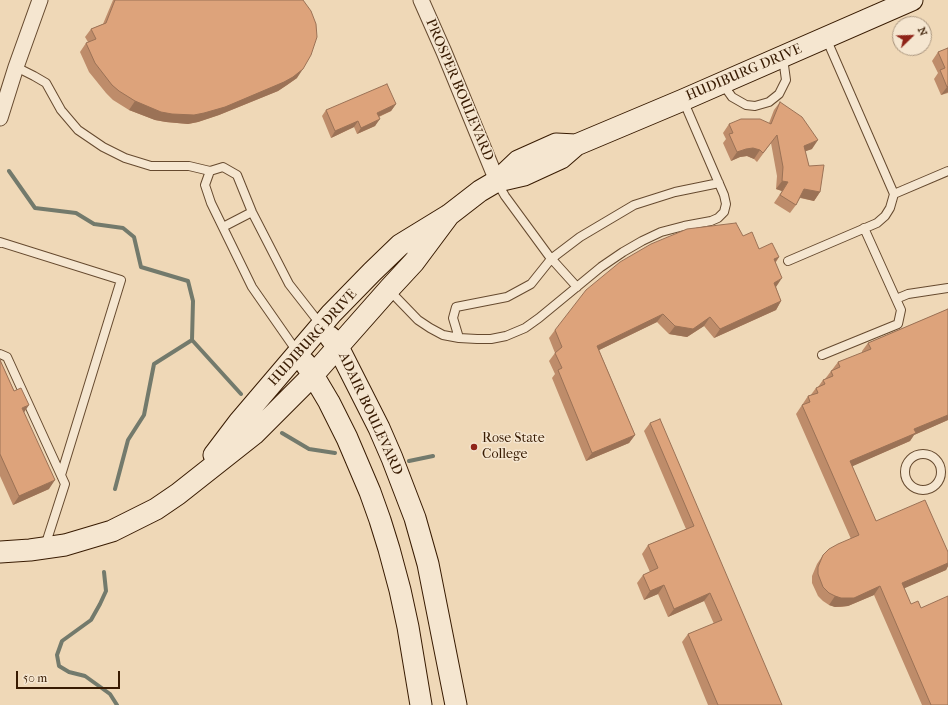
<!DOCTYPE html>
<style>
body{margin:0}
#map{position:relative;width:948px;height:705px;overflow:hidden;background:#efd8b7;font-family:"IM FELL French Canon",serif}
canvas{display:block}
.north{position:absolute;left:892px;top:16px;width:40px;height:40px;box-sizing:border-box;background:#f5e6d0;border:1px solid #a9957e;border-radius:50%;rotate:67deg;font-size:11px;font-weight:700;line-height:16px;text-align:center;color:#381b02}
.north::after{content:'';display:block;margin:auto;width:14px;height:18px;background:#8f2418;clip-path:polygon(50% 0,100% 100%,50% 72%,0 100%)}
.scale{position:absolute;left:16px;top:671px;width:104px;height:18px;box-sizing:border-box;border:2px solid #381b02;border-top:0;padding-left:5px;font-size:12px;line-height:14px;white-space:nowrap;color:#381b02;-webkit-text-stroke:3px #f5e6d0;paint-order:stroke}
</style>
<div id="map">
<canvas width="948" height="705"></canvas>
<div class="north">N</div>
<div class="scale">50 m</div>
</div>
<script>
const ctx = document.querySelector('canvas').getContext('2d');
ctx.lineJoin = 'round';
const shape = rows => new Path2D(rows.map(r => 'M' + r).join(''));
function strokePath(path, color, width, dash) { ctx.strokeStyle = color; ctx.lineWidth = width; ctx.lineCap = dash ? 'butt' : 'round'; ctx.setLineDash(dash || []); ctx.stroke(path); }
function fillPath(path, color) { ctx.fillStyle = color; ctx.fill(path, 'evenodd'); }
function label(font, color, halo, rows, align = 'center') {
  ctx.font = font + ' "IM FELL French Canon",serif'; ctx.lineWidth = 3; ctx.setLineDash([]); ctx.textBaseline = 'middle'; ctx.strokeStyle = halo; ctx.fillStyle = color; for (const [text, x, y, turn = 0] of rows) {
    ctx.save(); ctx.translate(x, y); ctx.rotate((+turn || 0) * Math.PI / 180); ctx.textAlign = isNaN(turn) ? turn : align; if (halo) ctx.strokeText(text, 0, 0); ctx.fillText(text, 0, 0); ctx.restore();
  }
}
const stream = shape([
 [9,171,35,208,76,213,94,224,123,228,134,237,141,267,188,281,193,301,192,340,154,364,144,415,128,440,115,489],
 [192,340,241,394],
 [282,433,309,449,335,453],
 [409,461,433,456],
 [104,572,106,591,100,604,91,620,62,641,57,655,59,666,69,672,85,676,110,694,117,705]
]);
const lane = shape([
 [16,67,34,76,46,83,61,110,78,130,103,147,125,158,151,166,189,166,210,171,223,167,237,175,252,212,289,284,321,325],
 [724,83,727,90,732,97,746,105,755,106,769,102,779,94,786,80,783,58],
 [210,171,205,185,211,203,252,287,298,353],
 [497,182,505,196,549,256,577,287],
 [894,194,948,171],
 [223,227,252,212],
 [0,243,0,242,121,280,61,475],
 [788,261,877,223,885,216,890,208,894,194,826,38],
 [389,290,418,320,430,328,443,335,459,338,477,339,491,339,506,336,525,328,539,318,601,267,623,252,642,241,661,232,684,226,711,221,718,218,724,212,726,204,724,195,683,100],
 [896,299,908,294,948,288],
 [459,338,453,318,456,307,507,297,531,284,551,259,580,237,634,205,675,192,719,183],
 [0,354,7,357,65,484,45,546],
 [822,355,898,324,901,310,864,228],
 '905 472a18 18 0 1 1 36 0a18 18 0 1 1-36 0Z'
]);
const street = shape([
 [421,0,444,52,497,181],
 [0,118,16,67,40,0]
]);
const secondary = shape([
 [498,181,524,175,561,158,576,145,683,100,912,0],
 [330,337,338,347,379,428,392,458,415,518,428,564,456,705],
 [305,363,313,375,329,402,347,438,370,492,380,520,389,549,400,590,408,627,421,705],
 [214,455,239,422,331,314,372,272,400,245,449,215,480,191,497,181,518,161,556,144,576,145],
 [0,552,30,550,65,545,112,531,156,509,178,494,254,434,313,375,389,289,414,262,449,215]
]);
const wall = shape([
 [113,0,303,0,297,78,287,85,278,91,219,115,198,122,188,124,166,122,155,120,129,110,113,100,106,93,89,72,80,52,86,43,88,42,85,37,91,29,103,24],
 [948,48,948,93,941,95,934,79,938,73,932,61,938,52],
 [780,102,812,149,805,151,809,166,820,192,814,201,800,198,796,205,790,213,774,203,782,191,776,189,777,176,771,143,757,162,754,159,747,156,740,157,731,161,723,143,726,139,723,133,729,124,769,123,774,110],
 [396,104,391,111,379,117,375,126,357,134,354,127,331,138,322,116,326,110],
 [743,236,759,249,779,257,776,262,776,287,781,301,776,310,714,338,704,326,687,337,669,334,657,322,599,350,635,435,629,443,586,461,552,378,555,374,549,361,555,353,549,338,555,330],
 [948,309,948,420,914,435,910,441,852,466,876,521,948,552,948,566,946,570,904,588,948,705,922,705,874,595,848,606,841,607,835,607,829,605,823,601,818,596,812,583,812,576,817,564,823,555,851,539,796,414,808,396,810,396,816,388,818,387,823,380,825,379,838,362,862,353,862,351,868,343],
 [0,360,24,412,49,489,13,505,0,476],
 [650,423,782,705,708,705,682,642,688,634,714,624,704,601,668,617,658,594,644,600,637,583,643,575,650,572,642,554,648,545,686,529,644,431]
]);
const shadedWall = shape([
 [303,69,297,78,287,85,278,91,219,115,198,122,188,124,166,122,155,120,129,110,135,101],
 [948,86,948,92,941,95,947,87],
 [396,104,391,111,373,119,377,113],
 [380,119,375,126,357,134,361,128],
 [358,121,354,127,331,138,335,131],
 [818,140,812,149,798,154,804,146],
 [753,148,760,150,754,159,747,156,740,157,731,161,737,152,746,149],
 [782,181,788,182,782,191,776,189],
 [804,189,820,192,814,201,798,197],
 [779,257,773,265,774,259],
 [782,278,776,287,768,292,774,283],
 [781,301,776,310,714,338,720,329],
 [663,314,657,322,591,354,597,346],
 [710,317,704,326,687,337,669,334,675,326],
 [29,405,23,414,22,408],
 [948,415,948,420,914,435,910,441,844,470,850,461,914,429],
 [635,435,629,443,586,461,592,453],
 [55,480,49,489,13,505,19,496],
 [948,563,948,566,946,570,896,592,902,583],
 [664,585,658,594,644,600,650,591],
 [880,586,874,595,848,606,835,607,829,605,835,596],
 [710,593,704,601,668,617,674,609]
]);
const building = shape([
 [115,0,303,0,311,11,316,24,317,37,311,55,303,69,293,77,284,82,225,107,204,113,194,115,172,114,161,112,135,101,119,91,112,85,95,63,86,43,96,39,91,29,106,23,115,0],
 [948,48,948,86,947,87,940,70,945,68,938,52,948,48],
 [387,84,396,104,377,113,380,119,361,128,358,121,335,131,326,110,387,84],
 [780,102,802,117,818,140,804,146,809,166,824,165,820,192,804,189,796,205,780,195,788,182,782,181,783,167,777,135,763,153,760,150,753,148,746,149,737,152,729,134,733,133,729,124,741,119,760,119,771,124,780,102],
 [736,223,743,236,752,232,759,249,772,243,779,257,774,259,782,278,774,283,781,301,720,329,710,317,693,329,675,326,663,314,597,346,635,435,592,453,558,370,562,368,555,353,562,347,555,330,586,290,620,262,651,244,687,229,736,223],
 [948,309,948,415,914,429,916,433,850,461,876,521,925,500,948,552,948,563,902,583,911,604,918,601,921,608,948,596,948,705,931,705,880,586,854,598,841,598,835,596,829,593,823,587,818,574,818,567,823,555,829,549,838,544,859,535,802,405,810,402,808,396,818,393,816,388,825,384,823,380,833,376,831,371,840,367,838,362,871,349,868,343,948,309],
 [0,360,14,391,21,388,29,405,22,408,55,480,19,496,0,454,0,360],
 [660,419,782,705,718,705,688,634,722,620,710,593,674,609,664,585,650,591,643,575,658,568,648,545,694,526,650,423,660,419]
]);
const markers = [
 [474,447,4,"#8f2418"]
];
const streetNames = [
 ["HUDIBURG DRIVE",744,73,-23],
 ["PROSPER BOULEVARD",459,90,67],
 ["HUDIBURG DRIVE",313,338,-48],
 ["ADAIR BOULEVARD",370,414,65]
];
const poiNames = [
 ["Rose State",482,439],
 ["College",482,455]
];
strokePath(stream, '#737a6c', 4);
strokePath(lane, '#664a2f', 10);
strokePath(street, '#664a2f', 17);
strokePath(secondary, '#381b02', 23);
strokePath(lane, '#f5e6d0', 8);
strokePath(street, '#f5e6d0', 15);
strokePath(secondary, '#f5e6d0', 21);
fillPath(wall, '#be8c6a');
fillPath(shadedWall, '#9b7256');
fillPath(building, '#dda37b');
strokePath(building, '#9b7256', 1);
for (const [x, y, r, color] of markers) { const dot = new Path2D(); dot.arc(x, y, r, 0, 2 * Math.PI); ctx.fillStyle = color; ctx.fill(dot); strokePath(dot, '#f5e6d0', 1.5); }
label('14px', '#381b02', '#f5e6d0', streetNames);
label('14px', '#381b02', '#f5e6d0', poiNames, 'left');
</script>
